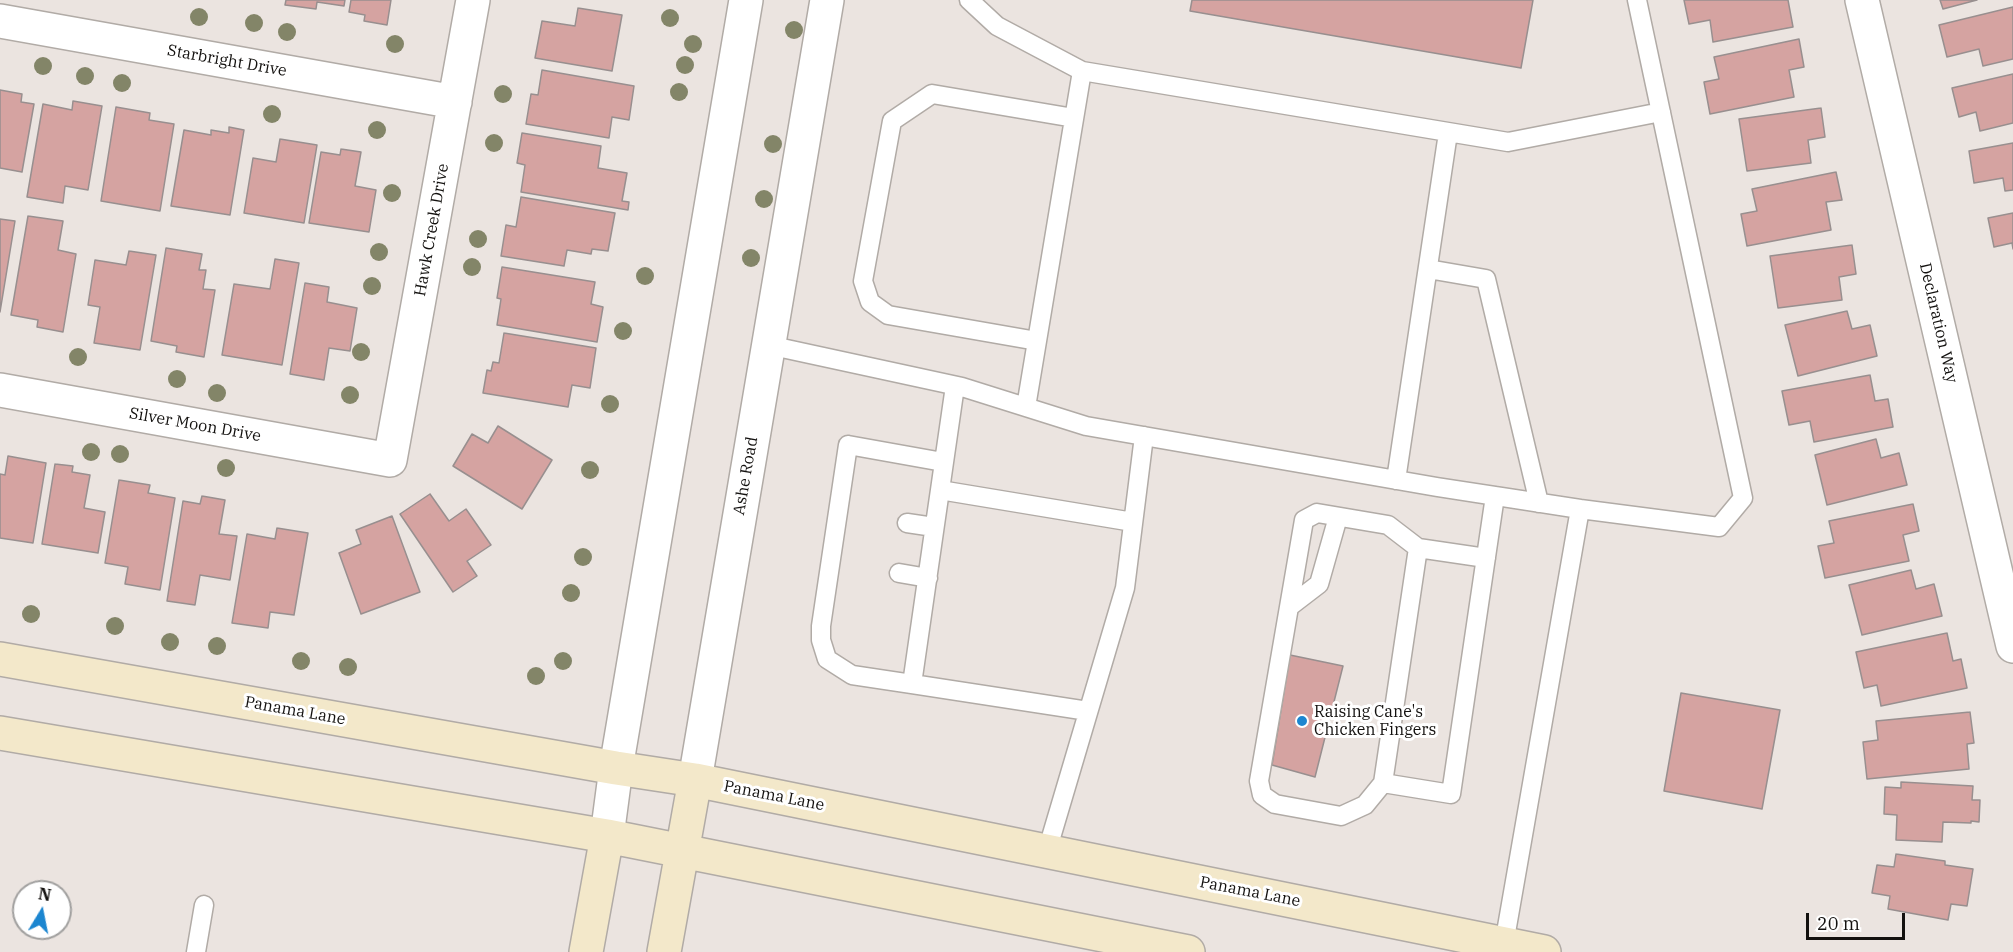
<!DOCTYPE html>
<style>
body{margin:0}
#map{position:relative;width:2013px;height:952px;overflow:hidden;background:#ebe4e0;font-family:"IBM Plex Serif",serif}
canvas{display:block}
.north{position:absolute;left:12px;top:880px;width:60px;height:60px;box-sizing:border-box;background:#fff;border:2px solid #a1a09f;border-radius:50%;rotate:10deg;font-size:16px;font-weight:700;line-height:24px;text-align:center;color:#13110f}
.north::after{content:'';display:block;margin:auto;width:21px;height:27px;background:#1c86d0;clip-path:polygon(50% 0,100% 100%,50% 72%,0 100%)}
.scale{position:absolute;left:1806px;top:913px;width:99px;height:27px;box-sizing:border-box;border:3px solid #13110f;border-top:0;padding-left:8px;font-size:18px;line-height:21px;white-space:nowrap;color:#13110f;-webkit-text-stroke:4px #fff;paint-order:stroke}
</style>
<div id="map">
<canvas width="2013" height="952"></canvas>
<div class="north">N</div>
<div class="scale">20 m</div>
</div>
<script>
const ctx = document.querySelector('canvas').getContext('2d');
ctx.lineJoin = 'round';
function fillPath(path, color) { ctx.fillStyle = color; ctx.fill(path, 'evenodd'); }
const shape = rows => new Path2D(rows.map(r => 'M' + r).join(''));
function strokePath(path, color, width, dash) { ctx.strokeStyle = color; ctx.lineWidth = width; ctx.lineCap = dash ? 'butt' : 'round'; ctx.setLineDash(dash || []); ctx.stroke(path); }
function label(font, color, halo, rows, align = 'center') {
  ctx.font = font + ' "IBM Plex Serif",serif'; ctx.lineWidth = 6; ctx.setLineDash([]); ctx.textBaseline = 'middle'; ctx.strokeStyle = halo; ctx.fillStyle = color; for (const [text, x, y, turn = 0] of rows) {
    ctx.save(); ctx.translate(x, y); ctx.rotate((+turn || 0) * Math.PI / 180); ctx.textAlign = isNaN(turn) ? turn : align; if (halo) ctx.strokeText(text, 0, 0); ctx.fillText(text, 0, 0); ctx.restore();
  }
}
const building = shape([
 [286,0,345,0,344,6,317,2,316,9,285,5,286,0],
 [351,0,391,0,387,25,364,21,365,15,349,12,351,0],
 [1192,0,1533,0,1521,68,1190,11,1192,0],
 [1684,0,1788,0,1793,27,1713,42,1710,20,1689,24,1684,0],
 [1940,0,1977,0,1943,9,1940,0],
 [2013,7,2013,59,1983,66,1979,49,1947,57,1939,25,2013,7],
 [578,8,622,15,612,71,535,58,542,21,575,26,578,8],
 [1799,39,1804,67,1789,70,1794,97,1710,114,1704,82,1719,79,1714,57,1799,39],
 [542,70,634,86,629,120,612,117,609,138,526,124,531,94,538,95,542,70],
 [2013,74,2013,123,1980,131,1976,112,1959,117,1952,88,2013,74],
 [0,90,22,94,21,102,34,104,22,172,0,168,0,90],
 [73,101,102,106,88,190,65,186,63,203,27,197,43,104,72,110,73,101],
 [116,107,150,113,149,120,174,124,160,211,101,201,116,107],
 [1821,108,1825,137,1808,140,1811,163,1747,171,1739,119,1821,108],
 [229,127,244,130,230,215,171,206,184,130,211,135,211,130,229,133,229,127],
 [522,133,601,146,598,168,627,173,622,201,629,202,628,210,521,192,525,165,517,163,522,133],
 [280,139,317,145,304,223,244,213,253,158,276,162,280,139],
 [2013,143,2013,190,2005,191,2003,178,1974,183,1969,151,2013,143],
 [341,149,361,152,355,186,376,190,369,232,309,223,321,152,340,155,341,149],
 [1836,172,1842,200,1826,202,1831,230,1747,246,1741,214,1757,211,1752,189,1836,172],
 [521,197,615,213,608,251,592,249,591,254,567,250,564,266,501,256,506,225,516,227,521,197],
 [2013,213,2013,249,2012,243,1994,247,1988,218,2013,213],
 [28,216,63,221,58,250,76,254,63,332,37,327,38,320,11,315,28,216],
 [0,219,15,221,0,312,0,219],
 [1852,245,1856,274,1839,277,1842,300,1778,308,1770,256,1852,245],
 [166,248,202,254,199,270,206,270,203,289,215,290,204,357,176,352,177,346,151,341,166,248],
 [129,251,156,255,140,350,94,343,100,307,88,305,95,260,126,265,129,251],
 [275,259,299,263,282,365,222,355,234,284,270,289,275,259],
 [502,267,595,282,591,304,603,307,597,342,497,325,501,299,497,298,502,267],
 [305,283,329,287,327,302,357,308,350,351,329,348,324,380,290,374,305,283],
 [1847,311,1852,329,1870,325,1877,356,1798,376,1785,325,1847,311],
 [504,333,596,348,590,388,572,385,568,407,483,393,487,370,491,371,493,362,499,363,504,333],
 [1870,375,1875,401,1888,399,1893,427,1814,442,1810,421,1789,425,1782,391,1870,375],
 [498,426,552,460,522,509,453,466,472,434,488,443,498,426],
 [1876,439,1881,458,1899,453,1907,485,1827,505,1815,455,1876,439],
 [8,456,46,463,33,543,0,538,0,474,5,475,8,456],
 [55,464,73,466,72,472,90,475,84,508,105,512,98,553,42,544,55,464],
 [119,480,150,485,148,493,175,498,160,590,125,584,128,567,105,563,119,480],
 [430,494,449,521,466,509,491,545,467,561,477,576,453,592,400,514,430,494],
 [202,496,225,500,219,534,237,536,230,580,200,575,195,605,167,601,183,501,200,504,202,496],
 [1913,504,1919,531,1903,535,1909,561,1825,578,1818,546,1834,543,1829,521,1913,504],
 [392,516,420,592,361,614,339,553,361,544,356,530,392,516],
 [277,528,308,533,294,615,270,612,268,628,232,623,247,534,275,539,277,528],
 [1911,570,1916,589,1934,584,1942,616,1862,635,1849,585,1911,570],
 [1947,633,1953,661,1961,659,1967,688,1881,706,1877,685,1864,688,1856,652,1947,633],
 [1290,655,1343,666,1315,777,1272,765,1290,655],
 [1681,693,1780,710,1762,809,1664,791,1681,693],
 [1970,712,1974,743,1967,744,1969,769,1867,779,1863,742,1878,740,1876,721,1970,712],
 [1901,782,1973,786,1972,800,1980,800,1979,822,1971,821,1971,823,1943,822,1942,842,1896,840,1897,815,1884,814,1885,787,1901,788,1901,782],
 [1896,854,1945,861,1945,865,1973,869,1967,906,1951,904,1948,920,1888,909,1890,896,1872,893,1877,865,1894,867,1896,854]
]);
const service = shape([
 [969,0,997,26,1082,71,1508,142,1661,112],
 [1428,269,1486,279,1539,503],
 [1037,341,888,315,870,302,863,281,892,121,932,94,1074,118],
 [768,345,962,387,1086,426,1437,487,1580,509],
 [955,386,912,684,1088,711],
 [1026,407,1082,71],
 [1396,480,1448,133],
 [940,490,1133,522],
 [907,523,934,527],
 [1418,548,1383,783,1451,794,1495,496],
 [899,573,928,578],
 [1289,607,1319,584,1338,517],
 [912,684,852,675,827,659,821,640,821,626,848,445,943,462],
 [1383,783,1365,805,1341,816,1275,804,1262,795,1259,781,1304,520,1317,513,1388,525,1418,548,1486,558],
 [1047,851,1125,588,1144,436],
 [1504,944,1580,509,1719,527,1743,498,1637,0],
 [196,952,204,905]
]);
const minor = shape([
 [1862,0,2013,646],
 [0,21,455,102],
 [0,390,390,460,473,0]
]);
const tertiary = shape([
 [695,780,827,0],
 [607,836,616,768,746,0]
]);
const secondary = shape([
 [0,659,616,768,695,780,1544,952],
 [0,733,607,836,1188,952],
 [586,952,607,836],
 [664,952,695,780]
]);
const trees = [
 [199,17],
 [670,18],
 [254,23],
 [794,30],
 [287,32],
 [395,44],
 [693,44],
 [685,65],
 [43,66],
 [85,76],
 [122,83],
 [679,92],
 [503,94],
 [272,114],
 [377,130],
 [494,143],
 [773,144],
 [392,193],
 [764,199],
 [478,239],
 [379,252],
 [751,258],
 [472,267],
 [645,276],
 [372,286],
 [623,331],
 [361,352],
 [78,357],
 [177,379],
 [217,393],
 [350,395],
 [610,404],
 [91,452],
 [120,454],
 [226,468],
 [590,470],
 [583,557],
 [571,593],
 [31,614],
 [115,626],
 [170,642],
 [217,646],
 [301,661],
 [563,661],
 [348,667],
 [536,676]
];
const markers = [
 [1302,721,6,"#1c86d0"]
];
const streetNames = [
 ["Starbright Drive",227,61,10],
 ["Hawk Creek Drive",432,230,-80],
 ["Declaration Way",1938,323,77],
 ["Silver Moon Drive",195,425,10],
 ["Ashe Road",746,476,-80],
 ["Panama Lane",295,711,10],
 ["Panama Lane",774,796,11],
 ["Panama Lane",1250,892,11]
];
const poiNames = [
 ["Raising Cane's",1314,712],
 ["Chicken Fingers",1314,730]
];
fillPath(building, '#d5a3a1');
strokePath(building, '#988f8f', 1.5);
strokePath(service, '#b1aba6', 21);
strokePath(minor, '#b1aba6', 36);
strokePath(tertiary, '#b1aba6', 36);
strokePath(secondary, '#b1aba6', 36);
strokePath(service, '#fff', 18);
strokePath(minor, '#fff', 33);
strokePath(tertiary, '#fff', 33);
strokePath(secondary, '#f3e8ca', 33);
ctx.fillStyle = '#838568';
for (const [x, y] of trees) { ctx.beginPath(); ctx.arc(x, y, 9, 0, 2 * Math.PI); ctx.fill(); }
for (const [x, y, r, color] of markers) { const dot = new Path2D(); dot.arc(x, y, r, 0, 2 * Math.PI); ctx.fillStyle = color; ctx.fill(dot); strokePath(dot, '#fff', 2); }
label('16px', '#13110f', '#fff', streetNames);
label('16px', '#13110f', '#fff', poiNames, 'left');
</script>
